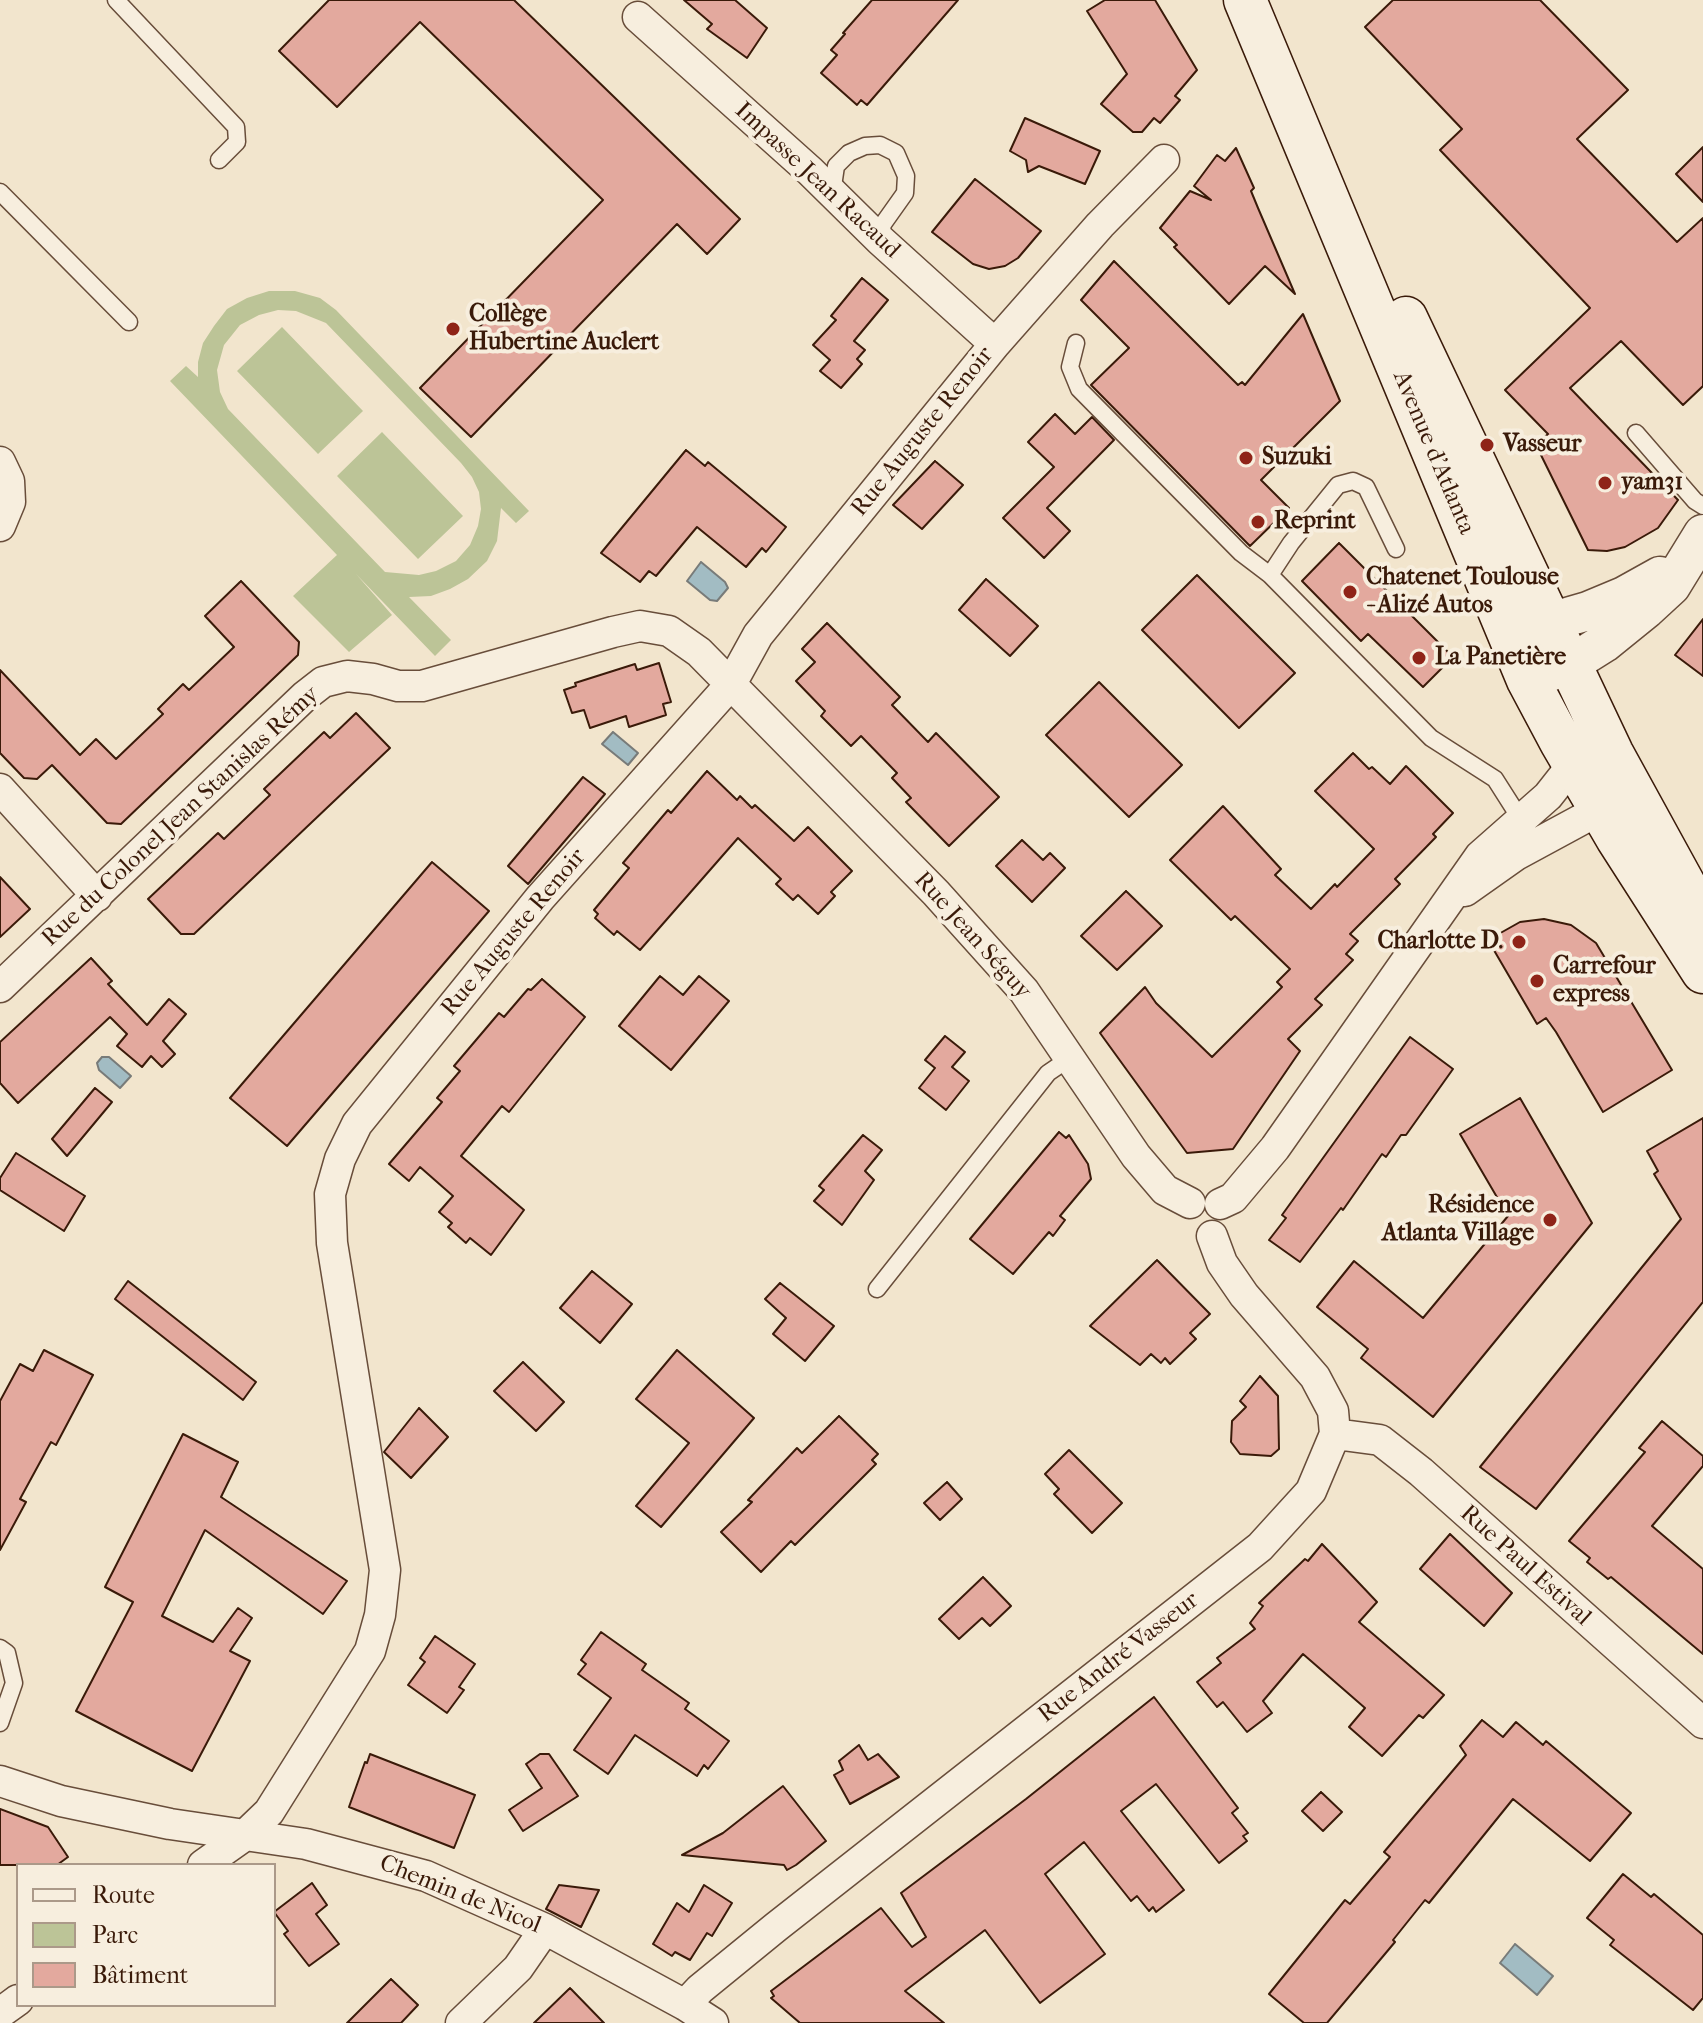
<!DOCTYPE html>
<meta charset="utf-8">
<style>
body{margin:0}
#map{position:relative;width:1703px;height:2023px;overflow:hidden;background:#f2e5cd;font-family:"IM FELL French Canon",serif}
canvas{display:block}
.legend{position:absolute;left:16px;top:1863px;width:260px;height:144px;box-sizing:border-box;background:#f7eede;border:2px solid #ab9989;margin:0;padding:10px 14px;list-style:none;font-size:24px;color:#3a1a09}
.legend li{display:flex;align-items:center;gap:16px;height:40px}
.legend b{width:40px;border:2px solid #ab9989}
</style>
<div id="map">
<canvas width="1703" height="2023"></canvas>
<ul class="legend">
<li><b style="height:10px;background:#f7eede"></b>Route</li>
<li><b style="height:22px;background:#bcc497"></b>Parc</li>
<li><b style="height:22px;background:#e3a99e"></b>Bâtiment</li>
</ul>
</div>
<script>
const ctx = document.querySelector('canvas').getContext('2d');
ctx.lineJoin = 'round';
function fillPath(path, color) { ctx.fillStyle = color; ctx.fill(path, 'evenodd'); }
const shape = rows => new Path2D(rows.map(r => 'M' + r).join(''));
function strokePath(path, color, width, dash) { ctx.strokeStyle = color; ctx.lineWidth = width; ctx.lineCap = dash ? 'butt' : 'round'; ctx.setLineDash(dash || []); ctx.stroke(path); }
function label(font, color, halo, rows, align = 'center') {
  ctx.font = font + ' "IM FELL French Canon",serif'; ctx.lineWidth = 8; ctx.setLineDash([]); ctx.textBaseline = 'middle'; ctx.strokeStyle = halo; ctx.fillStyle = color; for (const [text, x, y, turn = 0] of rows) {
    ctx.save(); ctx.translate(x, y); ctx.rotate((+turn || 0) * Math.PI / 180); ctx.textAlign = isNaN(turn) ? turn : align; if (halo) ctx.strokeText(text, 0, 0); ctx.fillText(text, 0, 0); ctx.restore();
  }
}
const green = shape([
 [269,291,295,291,320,298,336,310,529,511,516,523,501,508,497,541,487,561,468,579,450,589,431,596,409,597,451,640,435,656,356,574,392,615,349,652,293,596,337,555,170,381,186,366,198,377,198,362,203,343,214,326,227,309,247,298],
 [278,310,296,311,326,323,461,463,472,477,479,492,481,509,478,526,470,545,456,561,436,571,419,575,385,572,228,409,220,392,217,370,224,345,240,325,259,315],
 [282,327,363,411,318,454,237,371],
 [382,432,463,516,418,559,337,476]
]);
const water = shape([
 [701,562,725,582,728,588,717,601,710,600,687,581,701,562],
 [613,732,638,753,628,765,602,744,613,732],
 [102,1057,109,1057,131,1076,120,1088,99,1070,97,1063,102,1057],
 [1515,1944,1553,1976,1537,1995,1500,1963,1515,1944]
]);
const building = shape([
 [329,0,514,0,740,219,707,254,677,224,471,437,420,388,603,200,420,22,337,107,279,51,329,0],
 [684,0,735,0,767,28,747,58,707,29,712,24,684,0],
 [872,0,958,0,867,105,861,100,857,105,821,73,837,55,831,50,845,34,843,33,872,0],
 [1105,0,1155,0,1197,70,1175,96,1180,100,1160,123,1154,118,1142,132,1133,132,1101,104,1127,74,1087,11,1105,0],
 [1393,0,1540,0,1628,90,1577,139,1677,242,1703,218,1703,386,1683,405,1621,341,1570,388,1678,500,1658,528,1625,547,1607,551,1588,550,1536,445,1548,434,1505,390,1590,308,1440,150,1462,129,1365,27,1393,0],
 [1025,118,1100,151,1085,184,1039,166,1028,172,1026,160,1010,151,1025,118],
 [1703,147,1703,202,1676,174,1703,147],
 [1236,148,1254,188,1251,191,1258,208,1295,294,1265,266,1229,304,1174,247,1177,245,1160,228,1190,191,1211,200,1194,186,1217,155,1225,161,1236,148],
 [975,179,1041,231,1018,258,1005,266,989,269,973,264,932,232,975,179],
 [1114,261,1238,385,1242,382,1245,385,1303,314,1340,401,1261,480,1289,508,1250,546,1091,385,1129,348,1081,300,1114,261],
 [862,278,888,300,854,341,865,350,857,359,862,364,841,388,820,371,830,360,813,345,836,320,831,316,862,278],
 [1055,414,1075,434,1092,417,1114,440,1047,508,1070,531,1044,558,1003,518,1054,467,1028,442,1055,414],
 [686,450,705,466,708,462,786,527,766,552,762,548,746,567,697,527,656,576,649,571,640,582,601,553,686,450],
 [935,461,963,485,922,529,893,505,935,461],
 [1339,543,1453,657,1423,687,1368,634,1361,641,1302,581,1339,543],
 [1197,575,1295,673,1239,728,1142,630,1197,575],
 [986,579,1038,626,1010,656,959,610,986,579],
 [241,581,299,642,298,655,121,824,107,823,52,765,37,779,24,778,0,753,0,670,80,755,96,739,116,759,163,714,158,709,183,684,189,690,234,647,205,616,241,581],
 [1703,619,1703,676,1675,655,1703,619],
 [827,623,900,697,892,705,928,742,936,733,999,797,949,846,906,802,911,798,892,778,897,773,861,736,851,746,821,716,825,711,796,681,815,662,802,649,827,623],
 [659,663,671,702,663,704,666,715,629,727,626,716,590,728,584,710,572,713,564,690,576,686,575,683,635,664,637,670,659,663],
 [1099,682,1182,765,1129,817,1046,735,1099,682],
 [356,713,390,748,194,934,181,934,148,899,218,833,224,839,270,795,264,789,324,732,330,738,356,713],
 [1353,753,1369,769,1372,767,1390,784,1406,766,1453,813,1433,834,1436,837,1395,879,1400,884,1350,934,1358,941,1346,954,1353,960,1315,999,1322,1005,1288,1039,1300,1051,1233,1149,1187,1153,1100,1033,1145,987,1156,1003,1212,1057,1282,987,1277,982,1290,969,1235,916,1231,920,1170,860,1223,806,1281,869,1275,875,1311,909,1335,884,1337,887,1374,849,1315,791,1353,753],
 [707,771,737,800,740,796,752,808,755,805,794,841,808,827,852,871,831,892,835,896,818,914,798,895,793,900,776,884,781,879,738,838,640,950,617,931,614,935,595,918,598,914,594,910,629,868,623,863,668,810,671,813,707,771],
 [583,777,605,794,528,884,508,866,583,777],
 [1022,840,1043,860,1050,853,1065,868,1032,902,996,866,1022,840],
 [432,862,489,911,287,1146,230,1098,432,862],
 [0,877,30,909,0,937,0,877],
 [1126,891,1162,926,1117,970,1081,936,1126,891],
 [1544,919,1571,925,1596,943,1672,1070,1603,1112,1556,1032,1546,1018,1537,1024,1488,940,1520,922,1544,919],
 [91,958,112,981,108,984,147,1025,169,999,186,1014,163,1041,175,1054,162,1067,151,1056,142,1067,117,1046,127,1034,110,1017,18,1103,0,1083,0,1042,91,958],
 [660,976,683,995,699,976,729,1001,671,1070,619,1026,660,976],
 [542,979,585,1017,509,1112,502,1106,461,1156,524,1210,491,1255,470,1238,466,1243,448,1227,452,1223,439,1212,453,1196,420,1167,409,1181,389,1164,442,1102,437,1098,460,1071,454,1066,499,1013,504,1017,528,989,531,990,542,979],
 [945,1036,965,1052,952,1067,969,1081,946,1110,919,1088,935,1068,925,1060,945,1036],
 [1410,1037,1453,1069,1406,1135,1401,1135,1386,1157,1382,1154,1343,1210,1341,1208,1300,1262,1269,1240,1286,1218,1282,1215,1410,1037],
 [95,1088,112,1102,67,1156,52,1139,95,1088],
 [1520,1098,1592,1223,1433,1417,1361,1358,1368,1349,1317,1307,1354,1261,1423,1318,1508,1216,1460,1134,1520,1098],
 [1703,1118,1703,1302,1536,1509,1480,1467,1681,1219,1654,1174,1658,1171,1647,1151,1703,1118],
 [1059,1132,1066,1138,1069,1135,1088,1164,1091,1179,1060,1216,1065,1220,1053,1236,1049,1232,1013,1274,970,1239,1059,1132],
 [863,1135,882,1150,865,1171,874,1180,842,1225,814,1201,824,1190,819,1186,863,1135],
 [16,1153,85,1196,64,1231,0,1190,0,1178,16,1153],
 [1157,1260,1210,1314,1190,1333,1196,1339,1170,1364,1165,1358,1161,1363,1151,1354,1140,1365,1090,1326,1157,1260],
 [592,1271,632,1304,600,1343,560,1308,592,1271],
 [128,1281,256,1382,243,1400,115,1299,128,1281],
 [780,1283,834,1326,805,1361,773,1334,786,1318,765,1299,780,1283],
 [44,1350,93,1375,56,1445,51,1442,20,1499,26,1502,0,1550,0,1401,20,1364,33,1371,44,1350],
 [677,1350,754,1418,661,1527,636,1506,689,1443,636,1399,677,1350],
 [523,1362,564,1402,536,1431,494,1391,523,1362],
 [1260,1376,1278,1396,1279,1449,1271,1456,1240,1454,1231,1442,1232,1421,1246,1407,1240,1401,1260,1376],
 [419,1408,448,1437,411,1478,384,1452,419,1408],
 [839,1416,878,1454,872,1460,876,1464,795,1545,791,1541,761,1572,721,1532,752,1502,748,1500,797,1448,802,1453,839,1416],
 [1662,1421,1703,1456,1703,1466,1652,1526,1703,1569,1703,1654,1611,1577,1608,1579,1587,1562,1590,1558,1569,1541,1645,1452,1639,1448,1662,1421],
 [183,1434,238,1462,221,1497,347,1581,323,1614,205,1530,162,1616,213,1642,238,1608,252,1618,230,1651,250,1661,192,1771,76,1711,133,1602,105,1587,183,1434],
 [1069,1450,1122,1503,1092,1533,1054,1494,1059,1489,1045,1474,1069,1450],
 [947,1482,962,1499,940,1520,924,1503,947,1482],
 [1450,1534,1512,1593,1484,1626,1420,1569,1450,1534],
 [1322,1544,1377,1602,1359,1622,1444,1695,1423,1718,1419,1715,1382,1756,1349,1727,1365,1708,1303,1654,1263,1701,1272,1713,1247,1732,1223,1702,1217,1707,1197,1682,1221,1663,1217,1658,1255,1629,1250,1623,1263,1606,1259,1603,1305,1559,1308,1561,1322,1544],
 [983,1577,1011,1606,990,1626,982,1618,959,1639,939,1619,983,1577],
 [601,1632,646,1664,642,1670,689,1703,685,1709,729,1741,708,1769,704,1765,697,1776,635,1735,608,1774,574,1750,611,1698,578,1674,586,1664,581,1660,601,1632],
 [435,1636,475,1664,459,1687,464,1690,447,1713,408,1685,425,1662,420,1658,435,1636],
 [1154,1697,1238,1808,1232,1813,1248,1833,1243,1836,1247,1841,1219,1863,1156,1784,1121,1811,1184,1890,1156,1912,1153,1907,1149,1911,1137,1896,1131,1901,1084,1842,1045,1874,1105,1954,1040,2003,985,1930,905,1991,944,2023,800,2023,771,1998,774,1996,771,1991,881,1908,912,1947,926,1937,901,1893,1026,1799,1154,1697],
 [1482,1720,1503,1737,1516,1722,1543,1745,1546,1741,1631,1813,1590,1861,1513,1799,1429,1903,1425,1900,1393,1940,1395,1942,1327,2023,1304,2023,1269,1994,1345,1900,1350,1904,1390,1857,1384,1852,1466,1755,1460,1746,1482,1720],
 [859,1745,868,1760,878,1754,899,1777,850,1804,834,1775,843,1770,839,1761,859,1745],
 [370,1754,475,1795,454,1848,349,1807,365,1762,367,1763,370,1754],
 [540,1754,549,1754,578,1796,523,1831,509,1810,542,1788,526,1764,540,1754],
 [783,1786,826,1841,796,1865,787,1870,784,1865,682,1855,723,1833,783,1786],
 [1321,1792,1342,1812,1323,1831,1302,1811,1321,1792],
 [0,1809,48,1827,68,1857,57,1865,0,1865,0,1809],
 [1623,1874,1651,1897,1654,1894,1703,1935,1703,1998,1693,2010,1610,1945,1614,1940,1587,1918,1623,1874],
 [312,1883,327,1905,316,1914,339,1944,309,1966,284,1934,288,1931,274,1912,312,1883],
 [559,1885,599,1890,581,1927,546,1909,559,1885],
 [704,1885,732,1903,712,1936,707,1933,690,1960,675,1952,672,1956,653,1944,677,1903,689,1912,704,1885],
 [391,1979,418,2005,401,2023,347,2023,391,1979],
 [570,1988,604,2023,534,2023,570,1988]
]);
const service = shape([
 [116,0,236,127,237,142,219,160],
 [0,192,129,322],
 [832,193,836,166,849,153,865,146,880,145,896,153,906,176,905,193,883,224,880,240],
 [1076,343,1070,367,1079,389,1241,553,1270,575,1431,738,1495,779,1523,823],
 [1636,433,1695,501,1703,506],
 [1270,575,1291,543,1338,485,1353,481,1366,487,1396,549],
 [877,1289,1048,1073,1070,1058],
 [0,1648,7,1653,14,1683,0,1723]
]);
const minor = shape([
 [638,17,810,171,880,240,995,344],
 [0,462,9,481,10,502,0,526],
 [0,789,97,896],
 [1465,891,1516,855,1601,809,1612,796],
 [0,987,305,696,323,682,347,676,373,679,398,686,422,686,613,632,640,626,669,631,699,652,936,893,1024,991,1136,1156,1165,1190,1190,1203],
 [1220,1204,1233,1198,1275,1148,1480,856,1548,796,1574,763,1591,759],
 [1335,1434,1380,1440,1421,1472,1703,1723],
 [0,1781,61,1801,170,1824,306,1844,426,1876,545,1929,685,2005,713,2023],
 [203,1865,244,1836,269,1812,370,1651,380,1615,385,1570,332,1243,330,1194,340,1159,357,1124,540,898,731,684,758,635,995,344,1100,225,1164,160],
 [685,2005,700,1989,776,1927,1260,1547,1311,1491,1335,1434,1333,1411,1315,1377,1244,1295,1222,1263,1212,1236],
 [0,2013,18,2000],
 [461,2023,518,1968,545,1929]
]);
const tertiary = shape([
 [1513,645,1550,622,1588,611,1624,596,1660,576],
 [1528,680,1569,665,1604,643,1646,609,1671,586,1703,534]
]);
const secondary = shape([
 [1245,0,1528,680,1561,742,1617,838,1703,972],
 [1406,318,1612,753,1703,919]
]);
const markers = [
 [453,329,8,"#8f2418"],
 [1487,445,8,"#8f2418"],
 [1246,458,8,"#8f2418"],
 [1605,483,8,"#8f2418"],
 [1258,522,8,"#8f2418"],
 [1350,592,8,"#8f2418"],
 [1419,658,8,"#8f2418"],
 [1519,942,8,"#8f2418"],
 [1537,981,8,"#8f2418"],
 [1550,1220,8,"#8f2418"]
];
const streetNames = [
 ["Impasse Jean Racaud",817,181,43],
 ["Rue Auguste Renoir",923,432,-51],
 ["Avenue d'Atlanta",1433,453,67],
 ["Rue du Colonel Jean Stanislas Rémy",181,817,-43],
 ["Rue Auguste Renoir",514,933,-50],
 ["Rue Jean Séguy",972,936,48],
 ["Rue Paul Estival",1525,1566,42],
 ["Rue André Vasseur",1119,1658,-38],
 ["Chemin de Nicol",460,1895,22]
];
const poiNames = [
 ["Collège",469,315],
 ["Hubertine Auclert",469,343],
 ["Vasseur",1503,445],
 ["Suzuki",1262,458],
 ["yam31",1621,483],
 ["Reprint",1274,522],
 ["Chatenet Toulouse",1366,578],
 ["- Alizé Autos",1366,606],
 ["La Panetière",1435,658],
 ["Charlotte D.",1503,942,"right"],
 ["Carrefour",1553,967],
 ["express",1553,995],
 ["Résidence",1534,1206,"right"],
 ["Atlanta Village",1534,1234,"right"]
];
fillPath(green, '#bcc497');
fillPath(water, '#a2bcc3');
strokePath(water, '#787b79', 2);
fillPath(building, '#e3a99e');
strokePath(building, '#3a1a09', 2);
strokePath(service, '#684d3a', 19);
strokePath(minor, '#684d3a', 33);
strokePath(tertiary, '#684d3a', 41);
strokePath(secondary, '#3a1a09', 45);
strokePath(service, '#f7eede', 16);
strokePath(minor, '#f7eede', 30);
strokePath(tertiary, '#f7eede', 38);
strokePath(secondary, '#f7eede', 42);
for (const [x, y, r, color] of markers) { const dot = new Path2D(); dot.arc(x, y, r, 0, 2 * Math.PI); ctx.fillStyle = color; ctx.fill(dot); strokePath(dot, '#f7eede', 3); }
label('24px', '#3a1a09', '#f7eede', streetNames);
label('bold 24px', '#3a1a09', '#f7eede', poiNames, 'left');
</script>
